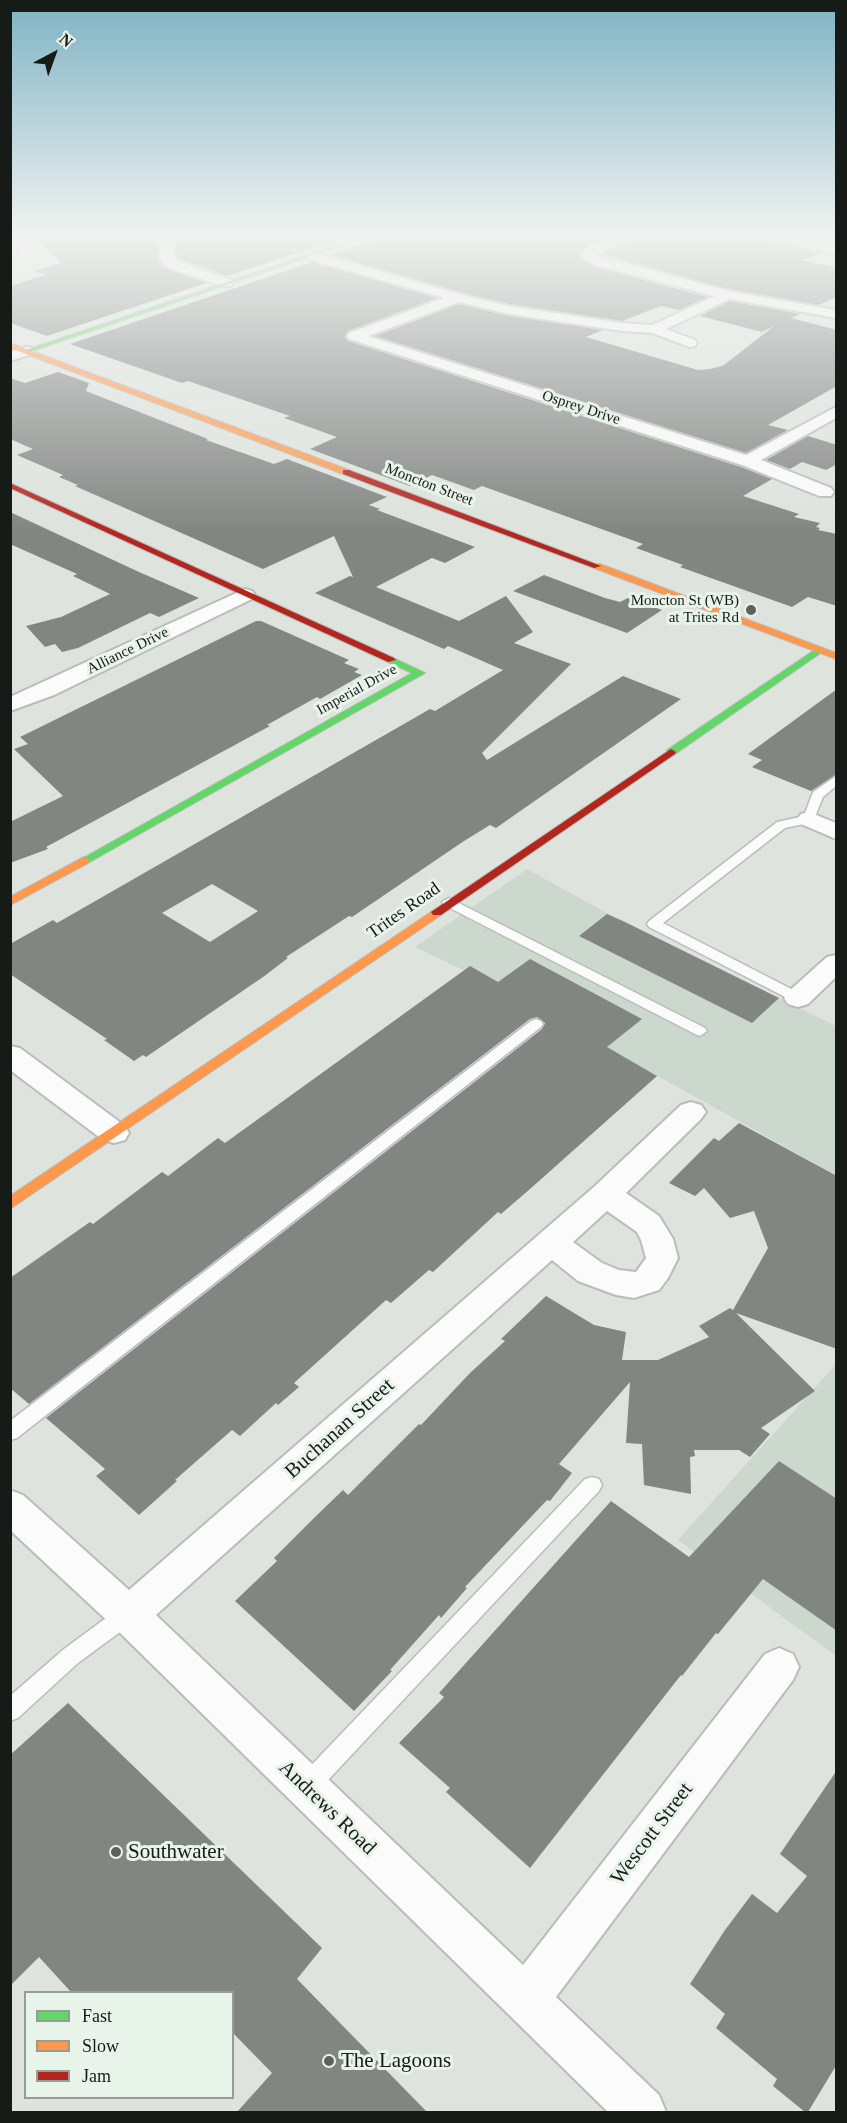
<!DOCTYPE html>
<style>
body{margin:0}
#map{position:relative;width:847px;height:2123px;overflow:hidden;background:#dee3de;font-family:Georgia,serif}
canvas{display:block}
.frame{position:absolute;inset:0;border:12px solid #171b18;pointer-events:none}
.legend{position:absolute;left:24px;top:1991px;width:210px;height:108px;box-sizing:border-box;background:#e8f3ea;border:2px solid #949d96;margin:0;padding:8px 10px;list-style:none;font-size:18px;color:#171b18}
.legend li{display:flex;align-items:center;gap:12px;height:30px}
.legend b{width:30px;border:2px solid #949d96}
.north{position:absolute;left:24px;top:24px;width:60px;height:60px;-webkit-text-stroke:4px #e8f3ea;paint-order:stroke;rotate:41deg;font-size:16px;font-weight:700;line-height:24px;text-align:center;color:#171b18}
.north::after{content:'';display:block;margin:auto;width:21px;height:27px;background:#171b18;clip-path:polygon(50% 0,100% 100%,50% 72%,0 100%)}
</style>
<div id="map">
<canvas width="847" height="2123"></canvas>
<div class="frame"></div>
<ul class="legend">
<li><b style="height:8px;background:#63d668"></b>Fast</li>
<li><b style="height:8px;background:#ff974d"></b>Slow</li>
<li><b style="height:8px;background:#b3261e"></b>Jam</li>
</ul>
<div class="north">N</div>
</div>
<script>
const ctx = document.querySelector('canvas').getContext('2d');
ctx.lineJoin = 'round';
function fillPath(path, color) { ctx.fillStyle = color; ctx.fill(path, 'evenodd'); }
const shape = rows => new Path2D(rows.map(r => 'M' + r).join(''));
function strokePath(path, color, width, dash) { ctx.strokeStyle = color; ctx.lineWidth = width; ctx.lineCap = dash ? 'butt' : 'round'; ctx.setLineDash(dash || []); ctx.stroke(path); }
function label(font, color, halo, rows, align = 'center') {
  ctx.font = font + ' Georgia,serif'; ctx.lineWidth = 6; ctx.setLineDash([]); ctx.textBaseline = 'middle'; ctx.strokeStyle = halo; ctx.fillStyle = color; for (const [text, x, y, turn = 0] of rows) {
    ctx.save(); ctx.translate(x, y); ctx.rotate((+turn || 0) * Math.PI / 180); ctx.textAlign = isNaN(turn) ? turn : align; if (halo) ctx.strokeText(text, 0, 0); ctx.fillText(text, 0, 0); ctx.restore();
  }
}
const built = shape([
 [527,869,625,923,836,1026,836,1175,490,983,415,947],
 [836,1364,836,1656,678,1540]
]);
const building = shape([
 [34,236,66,236,70,238,159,236,158,259,163,267,206,283,47,336,10,323,10,286,46,275,34,271,61,263],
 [175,236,349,236,227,276,177,258],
 [377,236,613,236,587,245,579,257,594,267,708,297,679,310,661,306,622,321,509,304,463,293,332,255,374,241],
 [638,236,765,236,769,241,820,253,803,260,837,268,837,297,819,305,728,289,602,254],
 [312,262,437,298,348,331,345,337,348,341,741,467,772,479,743,496,799,514,794,517,820,523,816,527,820,528,818,530,837,534,837,606,808,597,792,607,680,567,683,565,636,548,643,544,482,486,474,490,432,475,410,486,310,449,337,437,284,418,290,416,188,381,182,383,70,344],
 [730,301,800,314,791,318,837,330,837,386,768,425,788,430,746,453,375,336,459,304,509,316,603,330,586,337,698,370,711,369,724,365,774,326,762,332,700,316],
 [58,372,89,383,86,391,208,439,206,440,274,464,287,459,387,497,369,505,380,509,377,510,475,547,445,563,432,558,376,587,459,621,506,596,533,632,514,643,571,664,482,753,487,760,623,676,681,699,496,828,490,825,464,841,352,917,349,916,286,957,288,958,263,977,146,1057,143,1055,134,1061,104,1040,107,1039,10,974,10,944,53,920,57,923,430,709,435,711,503,670,448,646,444,649,315,593,350,576,353,577,334,536,263,569,75,486,78,485,59,477,63,475,17,455,33,449,10,439,10,378,25,383],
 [212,884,258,911,210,942,162,913],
 [808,436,837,445,837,464,826,470,802,462,790,469,766,460],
 [10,512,139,572,199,598,159,617,150,613,78,648,62,652,55,644,45,647,26,626,61,617,110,594,73,576,77,574,10,544],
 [544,575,605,598,620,602,628,598,662,610,627,633,513,591],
 [256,621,261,621,349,660,344,663,359,669,354,672,362,675,320,699,317,697,267,725,270,726,46,847,48,849,10,863,10,822,63,796,14,749,28,744,20,737],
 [837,689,837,774,811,791,752,767,762,760,748,754],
 [607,914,625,922,779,998,752,1023,579,936],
 [530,959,642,1019,607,1047,657,1076,530,1189,501,1214,498,1212,433,1272,429,1270,391,1303,386,1300,294,1383,299,1387,278,1405,276,1403,240,1436,232,1430,175,1480,177,1481,139,1515,96,1476,105,1469,46,1418,542,1029,545,1023,537,1017,530,1019,29,1404,10,1388,10,1278,90,1222,93,1224,162,1172,168,1176,218,1138,225,1143,470,966,498,982],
 [739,1123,837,1176,837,1349,736,1313,815,1391,761,1428,770,1434,750,1457,739,1450,694,1450,695,1456,690,1457,691,1494,644,1485,642,1444,626,1443,630,1382,559,1464,572,1473,550,1501,547,1500,465,1587,467,1588,441,1618,439,1615,390,1670,392,1671,354,1711,235,1601,277,1561,274,1558,315,1517,343,1490,348,1495,419,1424,421,1425,470,1373,505,1341,501,1339,546,1296,594,1325,626,1332,622,1360,658,1360,709,1337,699,1326,730,1308,733,1310,768,1248,754,1211,730,1218,704,1188,695,1196,669,1183,714,1138,719,1141],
 [779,1461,837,1499,837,1631,763,1579,718,1634,716,1633,682,1676,681,1675,530,1868,446,1792,450,1788,399,1743,444,1697,439,1693,611,1501,689,1557],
 [68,1703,322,1948,297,1979,427,2112,237,2112,272,2073,232,2032,232,1992,71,1992,39,1957,10,1986,10,1755],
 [837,1770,837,2064,808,2112,805,2112,773,2086,777,2079,716,2028,725,2014,690,1984,725,1930,752,1894,777,1913,807,1876,780,1854]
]);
const lane = shape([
 [836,776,836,786,823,797,813,822,785,828,663,923,803,995,805,998,803,1001,793,1001,649,927,647,924,649,921,777,822,804,816,813,792,836,776],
 [449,898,705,1028,707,1031,700,1036,695,1034,444,905,442,902,449,898],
 [536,1019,541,1021,543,1024,541,1027,17,1438,10,1440,10,1421,531,1021,536,1019],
 [592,1477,599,1479,602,1485,599,1491,315,1794,307,1797,299,1794,296,1786,299,1778,585,1479,592,1477],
 [128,1605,135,1607,138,1614,135,1621,78,1663,18,1718,10,1721,10,1696,64,1649,121,1607,128,1605]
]);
const street = shape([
 [161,236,173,236,175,260,231,280,233,283,231,286,221,286,165,266,160,259,161,236],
 [619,236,636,236,596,255,728,291,836,310,836,318,730,299,666,329,695,340,697,343,695,346,690,347,652,333,622,331,509,314,459,302,368,336,746,455,836,407,836,418,761,460,831,488,834,492,831,496,819,496,742,465,349,339,347,336,349,333,444,298,305,258,303,255,310,251,462,295,509,306,622,323,652,325,715,296,595,265,581,257,588,247,619,236],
 [767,236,789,236,836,246,836,254,769,239,767,236],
 [10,243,16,247,17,256,10,260,10,243],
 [27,347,32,348,34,351,32,354,10,361,10,352,27,347],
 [245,589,252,591,255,595,252,599,54,695,10,711,10,697,245,589],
 [809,812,836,823,836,839,801,824,797,819,801,814,809,812],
 [836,955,836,977,808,1004,798,1007,788,1004,784,998,788,992,827,957,836,955],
 [10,1046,20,1048,125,1126,129,1133,125,1140,114,1143,103,1140,10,1070,10,1046],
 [691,1102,701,1105,706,1112,701,1119,626,1193,659,1216,673,1239,678,1258,668,1278,659,1290,634,1298,616,1295,578,1281,552,1260,156,1615,523,1965,765,1654,779,1648,793,1654,799,1667,793,1680,556,1997,659,2095,666,2112,608,2112,114,1627,10,1530,10,1490,23,1495,129,1590,595,1186,681,1105,691,1102],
 [607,1211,637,1232,641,1240,646,1258,636,1272,619,1270,602,1263,573,1242,607,1211]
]);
const fast = shape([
 [363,236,371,236,29,352,23,351,363,236],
 [819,647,824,650,822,652,675,754,667,754,667,750,819,647],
 [391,657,425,673,88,863,80,863,78,861,412,673,388,662,388,658,391,657]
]);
const slow = shape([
 [10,343,349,470,350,472,343,474,10,348,10,343],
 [594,564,600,564,836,653,836,659,594,568,594,564],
 [84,857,88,859,90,861,88,863,10,905,10,897,84,857],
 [437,908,441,909,443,912,441,915,10,1209,10,1196,437,908]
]);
const jam = shape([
 [343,470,349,470,601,566,594,568,343,474,343,470],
 [10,483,394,658,396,660,388,662,10,488,10,483],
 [671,749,676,752,675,754,441,915,433,915,431,912,671,749]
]);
const markers = [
 [751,610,6,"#5d615d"],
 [116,1852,6,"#5d615d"],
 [329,2061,6,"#5d615d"]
];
const farStreetnames = [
 ["Osprey Drive",581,408,18],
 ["Moncton Street",429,485,21],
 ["Alliance Drive",128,651,-26],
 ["Imperial Drive",357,690,-29]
];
const farPoinames = [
 ["Moncton St (WB)",739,601],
 ["at Trites Rd",739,618]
];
const streetNames = [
 ["Trites Road",404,911,-35]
];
const nearStreetnames = [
 ["Buchanan Street",340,1429,-42],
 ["Andrews Road",327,1808,44],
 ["Wescott Street",652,1834,-53]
];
const nearPoinames = [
 ["Southwater",128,1852],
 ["The Lagoons",341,2061]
];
fillPath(built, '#ccd8ce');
fillPath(building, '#828683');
strokePath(lane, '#b9bdb9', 3);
strokePath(street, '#b9bdb9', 4);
strokePath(fast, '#b9bdb9', 2);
strokePath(slow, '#b9bdb9', 2);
strokePath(jam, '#b9bdb9', 2);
fillPath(lane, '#fafbfa');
fillPath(street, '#fafbfa');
fillPath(fast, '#63d668');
fillPath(slow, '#ff974d');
fillPath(jam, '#b3261e');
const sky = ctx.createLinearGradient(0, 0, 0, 533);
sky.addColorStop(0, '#7fb3c4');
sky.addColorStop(0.44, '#f0f2f0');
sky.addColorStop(1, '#f0f2f000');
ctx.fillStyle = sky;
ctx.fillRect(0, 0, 847, 533);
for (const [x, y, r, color] of markers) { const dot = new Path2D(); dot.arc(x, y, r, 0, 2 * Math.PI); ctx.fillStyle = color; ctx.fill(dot); strokePath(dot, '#e8f3ea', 2); }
label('15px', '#171b18', '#e8f3ea', farStreetnames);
label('15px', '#171b18', '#e8f3ea', farPoinames, 'right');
label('18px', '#171b18', '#e8f3ea', streetNames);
label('21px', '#171b18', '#e8f3ea', nearStreetnames);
label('21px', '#171b18', '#e8f3ea', nearPoinames, 'left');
</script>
